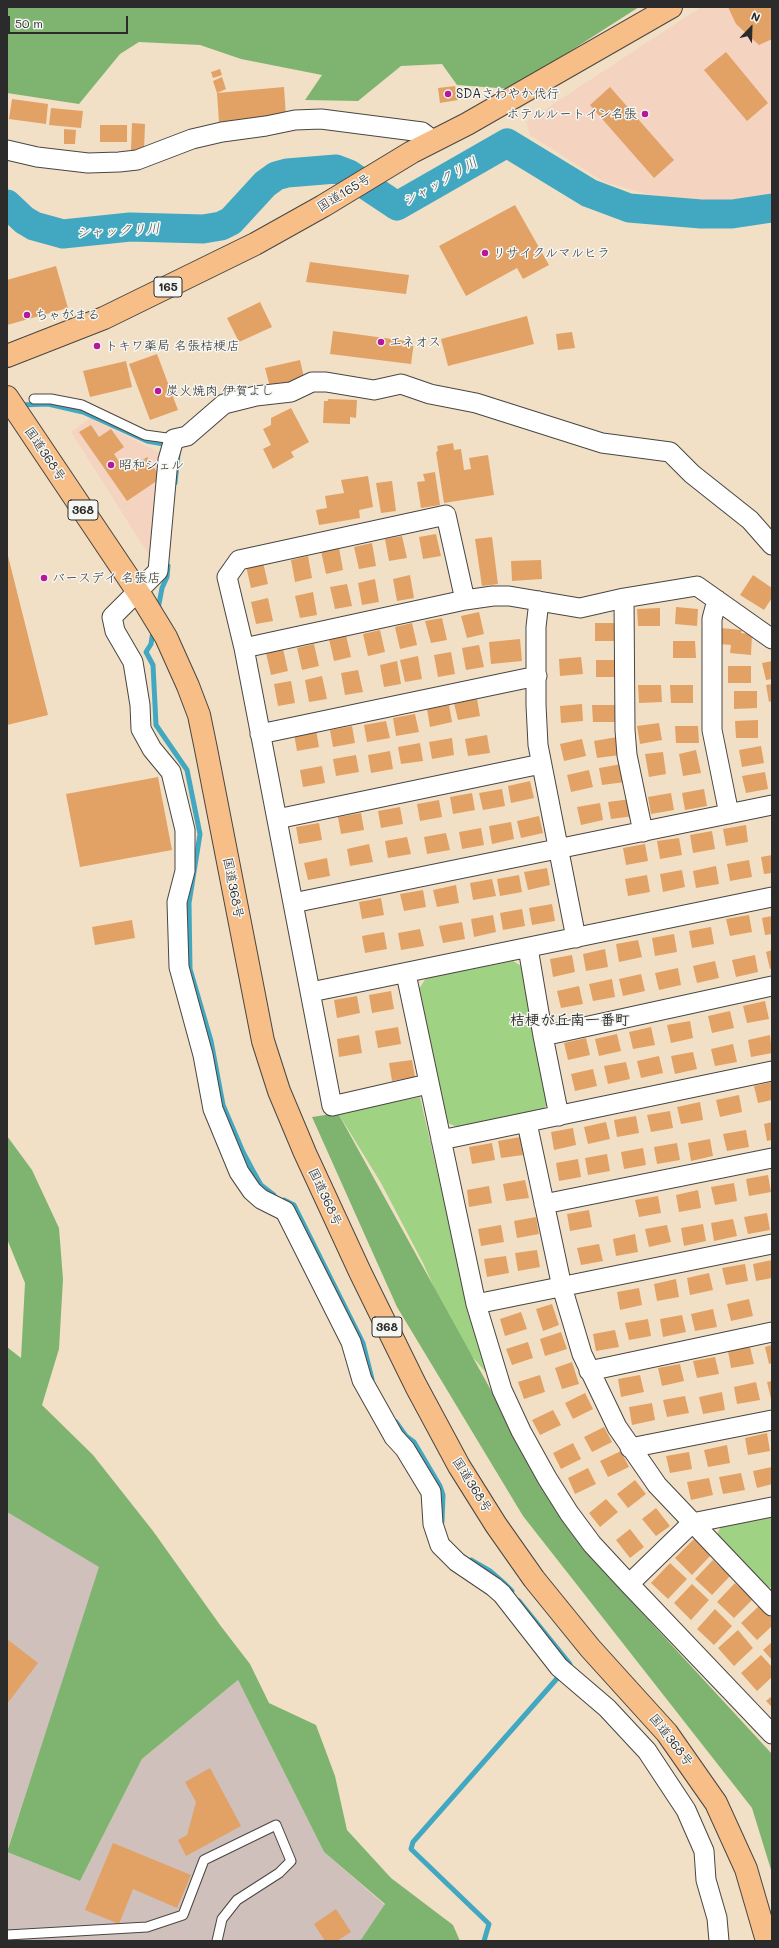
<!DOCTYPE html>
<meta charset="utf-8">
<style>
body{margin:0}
#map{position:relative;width:779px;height:1948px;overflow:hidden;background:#f2e0c6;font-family:Mali,sans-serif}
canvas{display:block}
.frame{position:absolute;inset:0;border:8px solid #2b2b2b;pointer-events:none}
.north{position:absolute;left:731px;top:8px;width:40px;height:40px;-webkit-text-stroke:3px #f6f6f2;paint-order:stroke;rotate:23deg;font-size:11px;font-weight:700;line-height:16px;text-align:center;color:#2b2b2b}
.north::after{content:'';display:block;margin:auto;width:14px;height:18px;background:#2b2b2b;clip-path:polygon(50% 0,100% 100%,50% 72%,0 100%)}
.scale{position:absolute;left:8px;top:16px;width:120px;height:18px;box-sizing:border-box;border:2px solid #2b2b2b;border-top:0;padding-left:5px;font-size:12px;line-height:14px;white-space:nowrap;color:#2b2b2b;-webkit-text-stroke:3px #f6f6f2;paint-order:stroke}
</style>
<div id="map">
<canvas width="779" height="1948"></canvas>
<div class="frame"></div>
<div class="north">N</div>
<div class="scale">50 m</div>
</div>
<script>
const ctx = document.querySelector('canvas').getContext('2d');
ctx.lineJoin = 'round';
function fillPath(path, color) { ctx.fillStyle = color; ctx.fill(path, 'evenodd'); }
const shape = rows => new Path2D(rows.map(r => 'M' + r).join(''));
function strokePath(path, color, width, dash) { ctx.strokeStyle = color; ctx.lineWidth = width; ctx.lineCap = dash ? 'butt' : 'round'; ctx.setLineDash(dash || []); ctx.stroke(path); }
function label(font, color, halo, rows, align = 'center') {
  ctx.font = font + ' Mali,"Klee One",sans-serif'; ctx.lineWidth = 3; ctx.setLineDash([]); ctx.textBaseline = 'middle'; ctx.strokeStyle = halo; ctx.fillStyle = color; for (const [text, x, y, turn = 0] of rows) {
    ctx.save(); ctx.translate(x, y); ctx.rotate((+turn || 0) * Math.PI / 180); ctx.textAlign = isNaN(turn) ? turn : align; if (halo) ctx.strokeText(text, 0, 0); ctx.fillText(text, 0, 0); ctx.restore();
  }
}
const built = shape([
 [701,7,772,7,772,194,760,198,716,201,651,195,604,182,530,135,526,122],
 [90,418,164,455,154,563,71,432]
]);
const industrial = shape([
 [7,1512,100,1567,7,1851],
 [238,1680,324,1852,385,1905,360,1941,7,1941,7,1852,80,1881,142,1759]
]);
const green = shape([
 [513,961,523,967,549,1102,541,1112,461,1129,448,1123,419,989,426,978],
 [420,1097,465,1293,488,1375,457,1339,423,1263,381,1183,338,1113],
 [772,1515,772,1588,762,1585,716,1537,721,1526]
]);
const forest = shape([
 [7,7,639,7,511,89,457,85,442,64,401,66,358,101,305,100,322,75,241,59,200,45,139,42,120,54,79,104,7,93],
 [338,1113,562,1519,609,1577,772,1754,772,1873,752,1808,523,1516,397,1307,312,1117],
 [7,1136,32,1170,59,1228,63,1279,59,1349,42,1405,93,1455,153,1531,220,1625,250,1664,269,1703,316,1725,335,1776,347,1830,391,1878,453,1925,460,1941,360,1941,385,1904,324,1852,238,1680,142,1759,80,1881,7,1852,99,1567,7,1512,7,1347,21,1358,25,1283,7,1239]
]);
const stream = shape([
 [20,405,48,404,83,412,147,441,169,445],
 [175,483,178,455],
 [158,609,162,588,167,577,168,566],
 [153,631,151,644,146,652,153,665,156,725,187,770,200,834,189,903,190,969,211,1041,223,1105,243,1152,252,1169,261,1185,274,1195],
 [284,1200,294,1205,363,1343,372,1379],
 [396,1422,406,1436,414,1442,440,1486,443,1495,442,1522],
 [471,1560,490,1571,505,1584,512,1591],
 [519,1601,570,1664,566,1668],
 [484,1941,489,1924,411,1849,413,1842,561,1674]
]);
const river = shape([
 [7,204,24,220,34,226,63,234,130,227,203,229,221,226,231,221,265,184,276,176,287,173,336,169,349,174,397,206,507,143,589,193,629,208,701,214,732,214,772,208]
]);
const building = shape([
 [728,7,772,7,772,39,759,45,736,24],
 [726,52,768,103,747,121,704,70],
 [220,69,222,75,213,78,211,72],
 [222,77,226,89,217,93,284,87,286,117,219,122,217,93,213,81],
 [455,86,458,100,440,103,438,88],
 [610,87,674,160,654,178,590,105],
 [12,99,48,104,46,124,9,119],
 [51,108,83,111,81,128,49,125],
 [132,123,145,124,144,151,131,150],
 [100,125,127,125,127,142,100,142],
 [64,129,76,130,75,144,64,144],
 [515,205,549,265,523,279,517,268,466,296,439,246],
 [310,262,409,275,406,294,306,282],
 [56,266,68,308,7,325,7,280],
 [260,302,272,327,239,342,227,318],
 [527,316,534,344,448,366,441,339],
 [333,331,414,342,411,364,330,354],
 [572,332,575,348,558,350,556,334],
 [157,354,178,410,150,420,129,364],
 [300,360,305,382,271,391,265,368],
 [126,361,132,387,90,397,83,371],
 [328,399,357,400,356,418,350,417,350,424,323,423,324,401,328,401],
 [291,408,309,442,291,452,294,457,273,469,263,449,271,445,263,429,271,425,271,418],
 [91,425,99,437,111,429,124,447,114,454,126,472,147,457,161,478,127,501,79,432],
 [453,443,454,450,461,449,464,470,471,469,469,458,488,455,494,495,444,503,436,452,438,451,437,446],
 [435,472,440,505,421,508,417,482,425,481,423,474],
 [368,476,373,507,359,510,360,518,319,525,316,510,327,508,325,496,344,493,341,480],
 [392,481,396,511,381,513,376,483],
 [436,534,441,556,423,559,419,537],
 [402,536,407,558,389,561,385,539],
 [492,537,498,584,482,586,475,539],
 [372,543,376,566,359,569,354,547],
 [339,548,343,570,326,574,321,551],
 [7,552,48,715,7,725],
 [308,556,312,578,295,582,291,560],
 [541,560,542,579,512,581,511,561],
 [263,562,268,584,251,588,246,566],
 [410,575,414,598,397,601,393,579],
 [753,575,772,588,772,598,764,610,740,595],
 [375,579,379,602,362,605,358,583],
 [347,584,352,606,335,609,330,587],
 [313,592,317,615,300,618,295,596],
 [268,598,273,621,256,624,251,602],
 [676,607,698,609,697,626,675,624],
 [660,608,660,626,638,626,637,609],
 [479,612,484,634,467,638,461,616],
 [442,618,447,640,431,643,425,621],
 [412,623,417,645,400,649,395,627],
 [595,623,618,623,618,641,595,641],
 [721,628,742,630,741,633,752,634,751,655,730,653,731,645,720,644],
 [380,630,385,652,368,656,363,634],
 [346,635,351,657,334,661,329,639],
 [520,639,522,661,491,664,489,642],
 [673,641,695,641,696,658,673,658],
 [314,644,319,666,302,670,297,648],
 [479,645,484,667,466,670,462,648],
 [283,649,288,671,271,675,266,653],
 [451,652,455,674,438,677,434,655],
 [418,656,422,679,405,682,400,660],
 [581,657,583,674,560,676,559,659],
 [596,660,618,660,619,677,596,677],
 [397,661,401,684,384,687,380,665],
 [772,661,772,679,766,680,762,663],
 [728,666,751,666,751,683,728,683],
 [358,670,363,692,345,695,341,673],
 [322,676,327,699,309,702,305,680],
 [291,681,295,703,278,706,274,684],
 [772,684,772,701,769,702,766,685],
 [638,685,661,685,662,702,639,703],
 [670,685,693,685,693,703,671,703],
 [734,691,757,691,757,708,734,709],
 [477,699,480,716,458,720,454,703],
 [582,704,583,721,561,723,560,706],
 [449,705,452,722,430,727,427,709],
 [592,705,615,705,615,722,593,722],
 [415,714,419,732,396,736,393,718],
 [758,720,758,738,736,738,735,721],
 [386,721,390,738,367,742,364,725],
 [659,723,662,740,640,744,637,726],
 [352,726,355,743,333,747,330,730],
 [675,726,698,726,699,743,676,743],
 [316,730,319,747,297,751,294,734],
 [487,735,490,753,468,756,465,739],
 [617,737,620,755,597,758,594,741],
 [452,738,454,755,432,759,429,742],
 [582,739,586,756,564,761,560,744],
 [420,743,423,761,401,764,398,747],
 [761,746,764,763,742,767,739,750],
 [696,750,701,773,683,776,679,754],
 [390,751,393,769,371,773,368,755],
 [663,752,666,774,649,777,645,754],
 [356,755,359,772,336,776,333,759],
 [622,764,625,782,602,785,599,768],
 [322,766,325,783,303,787,300,770],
 [589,770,593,787,571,792,567,775],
 [765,772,768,789,746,793,742,776],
 [158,777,172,850,80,867,66,794],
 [530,781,534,798,511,803,508,786],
 [502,789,505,806,483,810,479,793],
 [704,789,707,806,685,810,682,793],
 [472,793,475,810,453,814,450,797],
 [671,793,674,810,651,814,648,797],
 [631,799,634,816,611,819,608,802],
 [439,800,442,817,420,821,417,804],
 [600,803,603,820,581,825,577,807],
 [400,807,403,824,381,828,378,811],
 [361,813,364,830,341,834,338,817],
 [539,816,543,833,521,838,517,821],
 [511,822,514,839,492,844,489,826],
 [319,823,322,840,299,844,296,827],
 [746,825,748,842,726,846,723,829],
 [481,828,484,845,462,849,459,832],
 [712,831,715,849,693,853,690,835],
 [446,833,450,850,427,854,424,837],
 [407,837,411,854,388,858,385,841],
 [679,838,682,855,660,859,657,841],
 [369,844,373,862,350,866,347,849],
 [645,844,648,861,626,865,623,848],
 [772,855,772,873,764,874,761,857],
 [327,858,330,876,308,880,304,863],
 [749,860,752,877,730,881,727,864],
 [716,866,719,884,696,888,693,871],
 [547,868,550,885,528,890,524,872],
 [682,870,685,887,663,892,660,874],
 [519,875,522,892,500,896,497,879],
 [647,875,650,892,628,896,625,879],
 [492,879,496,896,473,900,470,883],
 [456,885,459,903,437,907,433,890],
 [423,890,426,907,404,911,400,894],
 [381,898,384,915,362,919,359,902],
 [552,904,555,921,532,925,529,908],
 [522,909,525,926,503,930,500,913],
 [493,915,496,932,474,937,471,919],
 [749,915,752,932,730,936,726,919],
 [772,916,772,934,765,935,762,918],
 [132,920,135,938,95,945,92,927],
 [462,922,465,939,443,943,439,926],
 [711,927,714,944,692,948,689,931],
 [420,929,424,946,401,950,398,933],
 [384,932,387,949,365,953,362,936],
 [674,934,677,952,655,956,652,938],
 [638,940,642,957,619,962,616,944],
 [605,949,608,967,586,971,583,954],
 [772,950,772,968,770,969,766,952],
 [572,955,575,972,553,977,550,959],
 [755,955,758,972,736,977,732,960],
 [715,961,719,978,697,983,693,966],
 [678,968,681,985,659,990,655,973],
 [641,974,645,991,623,996,619,979],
 [612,979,615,997,593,1001,589,984],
 [579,986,583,1004,561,1008,557,991],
 [391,991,394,1009,372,1013,369,995],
 [357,996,360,1013,337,1018,334,1000],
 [765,1001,769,1019,747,1023,743,1006],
 [730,1011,734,1028,712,1033,708,1016],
 [690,1021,693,1038,671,1043,667,1025],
 [398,1027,401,1044,378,1048,375,1031],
 [651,1027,655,1045,633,1049,629,1032],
 [617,1034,621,1051,599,1056,595,1039],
 [359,1035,362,1053,339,1057,337,1039],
 [770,1035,772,1053,751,1057,748,1040],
 [586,1038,590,1055,568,1060,564,1043],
 [733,1044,737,1062,715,1066,711,1049],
 [693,1052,697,1069,675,1074,671,1056],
 [659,1056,663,1073,641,1078,637,1061],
 [412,1060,415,1077,392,1081,389,1063],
 [626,1062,630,1079,608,1084,604,1066],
 [593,1069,597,1086,575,1091,571,1074],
 [772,1082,772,1100,758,1103,754,1086],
 [739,1095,742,1112,720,1117,716,1100],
 [700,1102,703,1120,681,1124,677,1107],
 [670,1111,673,1128,651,1132,647,1115],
 [636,1116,639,1133,617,1137,614,1120],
 [606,1122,610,1139,588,1144,584,1127],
 [772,1122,772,1140,767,1141,764,1124],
 [573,1128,576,1145,554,1150,551,1132],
 [746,1130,749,1147,727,1151,723,1134],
 [520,1137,523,1155,501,1158,498,1141],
 [710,1139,713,1156,691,1161,688,1143],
 [492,1143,495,1160,472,1164,469,1147],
 [677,1143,680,1160,657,1164,654,1147],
 [643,1148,646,1165,624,1169,621,1152],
 [607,1154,610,1171,588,1175,585,1158],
 [578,1159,581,1177,559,1181,556,1163],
 [768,1175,771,1192,749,1196,746,1179],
 [525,1180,529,1198,506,1201,503,1184],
 [734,1183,737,1201,715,1205,711,1187],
 [489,1186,492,1203,469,1207,467,1190],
 [698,1190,701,1208,679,1212,676,1195],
 [658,1196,661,1213,639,1217,635,1200],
 [589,1210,592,1227,570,1231,567,1214],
 [767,1213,770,1230,748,1234,744,1217],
 [536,1217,539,1234,517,1238,514,1221],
 [733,1219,737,1236,714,1241,711,1223],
 [703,1224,706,1241,684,1246,681,1228],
 [501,1225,504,1242,481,1246,478,1229],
 [667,1225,671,1242,649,1247,645,1229],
 [635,1234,638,1252,616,1256,613,1239],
 [599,1244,603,1261,581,1265,577,1248],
 [537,1250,540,1267,518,1271,515,1253],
 [506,1256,509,1273,487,1277,484,1259],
 [772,1260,772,1278,756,1281,753,1264],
 [745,1264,748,1281,726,1285,722,1268],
 [709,1273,713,1290,690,1295,687,1278],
 [676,1279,679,1297,657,1301,654,1284],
 [639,1288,642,1305,620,1310,617,1292],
 [749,1299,753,1316,731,1321,727,1304],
 [552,1304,559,1325,543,1331,536,1309],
 [713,1309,717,1327,695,1331,691,1314],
 [521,1312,527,1329,505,1336,500,1319],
 [682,1315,686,1332,663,1337,660,1319],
 [648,1319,651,1336,629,1340,625,1323],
 [615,1330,619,1347,596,1351,593,1334],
 [561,1332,567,1349,545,1356,540,1339],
 [528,1342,533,1358,512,1365,506,1349],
 [772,1345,772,1363,769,1364,765,1347],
 [750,1347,754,1364,731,1368,728,1351],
 [715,1357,719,1374,697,1378,693,1361],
 [572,1362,579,1384,562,1389,555,1368],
 [680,1364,684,1381,662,1386,658,1368],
 [540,1375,545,1392,524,1399,518,1382],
 [640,1375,644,1392,621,1397,618,1379],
 [772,1381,772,1399,771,1399,767,1382],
 [756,1382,760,1400,737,1404,734,1387],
 [722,1392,725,1410,703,1414,699,1397],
 [585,1393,593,1409,573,1419,565,1403],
 [685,1396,689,1413,667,1417,663,1400],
 [652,1403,655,1420,632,1425,629,1407],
 [553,1410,561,1425,540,1435,532,1420],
 [604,1427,612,1442,592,1452,584,1437],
 [767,1433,770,1451,748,1455,745,1438],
 [573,1443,581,1459,561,1469,553,1453],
 [727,1445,730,1463,708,1467,704,1450],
 [621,1451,629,1467,608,1477,600,1461],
 [689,1452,692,1469,670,1473,666,1456],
 [772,1467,772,1484,757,1488,753,1471],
 [588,1468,596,1484,575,1494,568,1478],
 [741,1473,745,1490,723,1494,719,1477],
 [709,1478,713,1495,691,1500,687,1482],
 [635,1480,646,1494,628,1508,617,1494],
 [606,1499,618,1512,600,1527,589,1513],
 [656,1508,670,1526,656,1536,642,1519],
 [630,1529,644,1547,630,1558,616,1540],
 [694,1539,711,1555,692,1575,675,1558],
 [713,1560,730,1576,712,1595,695,1579],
 [670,1563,687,1579,668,1599,651,1583],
 [735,1583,753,1599,734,1618,717,1602],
 [692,1584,709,1600,691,1620,674,1603],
 [760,1605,772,1618,772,1626,757,1640,741,1623],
 [715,1609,732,1626,714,1645,697,1629],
 [738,1630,753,1648,734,1666,718,1648],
 [7,1639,38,1663,7,1704],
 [772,1642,772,1660,763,1650],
 [761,1655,772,1667,772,1677,757,1691,741,1673],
 [772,1696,772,1707,766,1701],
 [210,1768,241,1826,186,1856,178,1840,187,1835,196,1802,185,1782],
 [113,1843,191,1875,177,1908,133,1889,119,1924,85,1910],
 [336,1909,351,1932,337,1941,325,1941,314,1924]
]);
const service = shape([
 [34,399,51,399,82,405,145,435,174,439],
 [7,1935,147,1927,183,1915,204,1860,276,1825,291,1861,279,1873,237,1900,222,1919,217,1941]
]);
const minor = shape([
 [7,150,37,157,88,163,119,162,137,160,192,139,222,132,266,126,295,120,321,119,422,132,434,141],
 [624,598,625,730,627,755,643,832],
 [717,600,712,619,712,730,729,814],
 [539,601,536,627,536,705,538,745,576,938],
 [244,648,465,600],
 [260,734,537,676],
 [277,819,541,764],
 [293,903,772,805],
 [528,948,543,1036,559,1116],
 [406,974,476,1304,502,1390,521,1431,547,1478,569,1513,592,1544,629,1584,772,1734],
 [311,992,772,897],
 [543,1036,772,986],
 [428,1084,332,1106,244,648,227,577,239,560,446,515,465,600,493,596,509,596,580,608,624,598,697,586,772,639],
 [527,1123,562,1287,582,1354,617,1427,657,1485,772,1606],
 [441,1140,772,1071],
 [544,1204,772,1158],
 [476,1304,772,1244],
 [589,1371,772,1332],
 [630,1448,772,1420],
 [629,1584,692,1523,772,1507],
 [719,1941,717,1918,706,1880,704,1851,686,1810,647,1751,607,1708,559,1667,502,1594,494,1587,457,1562,440,1545,433,1524,431,1492,405,1449,394,1437,362,1380,351,1342,285,1211,261,1199,252,1191,239,1172,213,1109,203,1055,179,967,177,902,185,871,185,830,171,772,152,749,141,729,140,705,133,662,115,631,112,617,158,571,168,460,174,439,187,436,224,404,256,396,291,392,312,382,326,382,374,390,401,384,430,394,476,403,602,443,670,452,692,474,750,520,772,545]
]);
const trunk = shape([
 [7,356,104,318,255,244,323,206,412,152,467,124,671,7],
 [7,397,144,601,166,637,188,686,199,715,206,749,263,1041,279,1091,305,1153,360,1272,416,1386,459,1466,496,1525,534,1579,590,1648,667,1733,716,1803,746,1869,767,1941]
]);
const markers = [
 [448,94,4,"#b5179e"],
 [645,114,4,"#b5179e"],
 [485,253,4,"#b5179e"],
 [27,315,4,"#b5179e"],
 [381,342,4,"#b5179e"],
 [97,346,4,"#b5179e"],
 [158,391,4,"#b5179e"],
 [111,465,4,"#b5179e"],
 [44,578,4,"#b5179e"]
];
const shields = [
 [168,287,28],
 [83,510,30],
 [387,1327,30]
];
const shieldNames = [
 ["165",168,287],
 ["368",83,510],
 ["368",387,1327]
];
const poiNames = [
 ["SDAさわやか代行",456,94],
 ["ホテルルートイン名張",637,114,"right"],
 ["リサイクルマルヒラ",493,253],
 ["ちゃがまる",35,315],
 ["エネオス",389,342],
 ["トキワ薬局 名張桔梗店",105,346],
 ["炭火焼肉 伊賀よし",166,391],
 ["昭和シェル",119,465],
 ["バースデイ 名張店",52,578]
];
const streetNames = [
 ["国道165号",344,193,-31],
 ["国道368号",45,454,56],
 ["国道368号",233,888,79],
 ["国道368号",325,1197,65],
 ["国道368号",472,1485,58],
 ["国道368号",671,1740,52]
];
const waterNames = [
 ["シャックリ川",440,182,-30],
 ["シャックリ川",118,231,-3]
];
const quarterNames = [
 ["桔梗が丘南一番町",570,1020]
];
fillPath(built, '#f4d3c0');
fillPath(industrial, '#d0c0bc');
fillPath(green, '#9fd282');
fillPath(forest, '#7fb470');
strokePath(stream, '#42a8c2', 5);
strokePath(river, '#42a8c2', 29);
fillPath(building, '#e2a165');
strokePath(service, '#494642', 11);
strokePath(minor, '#494642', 21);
strokePath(trunk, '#494642', 24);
strokePath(service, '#fff', 9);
strokePath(minor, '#fff', 19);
strokePath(trunk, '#f7be87', 22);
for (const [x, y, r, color] of markers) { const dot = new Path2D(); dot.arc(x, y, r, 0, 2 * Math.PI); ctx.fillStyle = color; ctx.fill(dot); strokePath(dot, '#f6f6f2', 1.5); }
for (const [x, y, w] of shields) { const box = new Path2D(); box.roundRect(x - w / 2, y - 10, w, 20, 3); ctx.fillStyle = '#f6f6f2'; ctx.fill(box); strokePath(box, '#2b2b2b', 1); }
label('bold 12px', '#2b2b2b', null, shieldNames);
label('13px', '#2b2b2b', '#f6f6f2', poiNames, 'left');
label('13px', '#2b2b2b', '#f6f6f2', streetNames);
label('italic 14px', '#345d67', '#f6f6f2', waterNames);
label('bold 15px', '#2b2b2b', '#f6f6f2', quarterNames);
</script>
